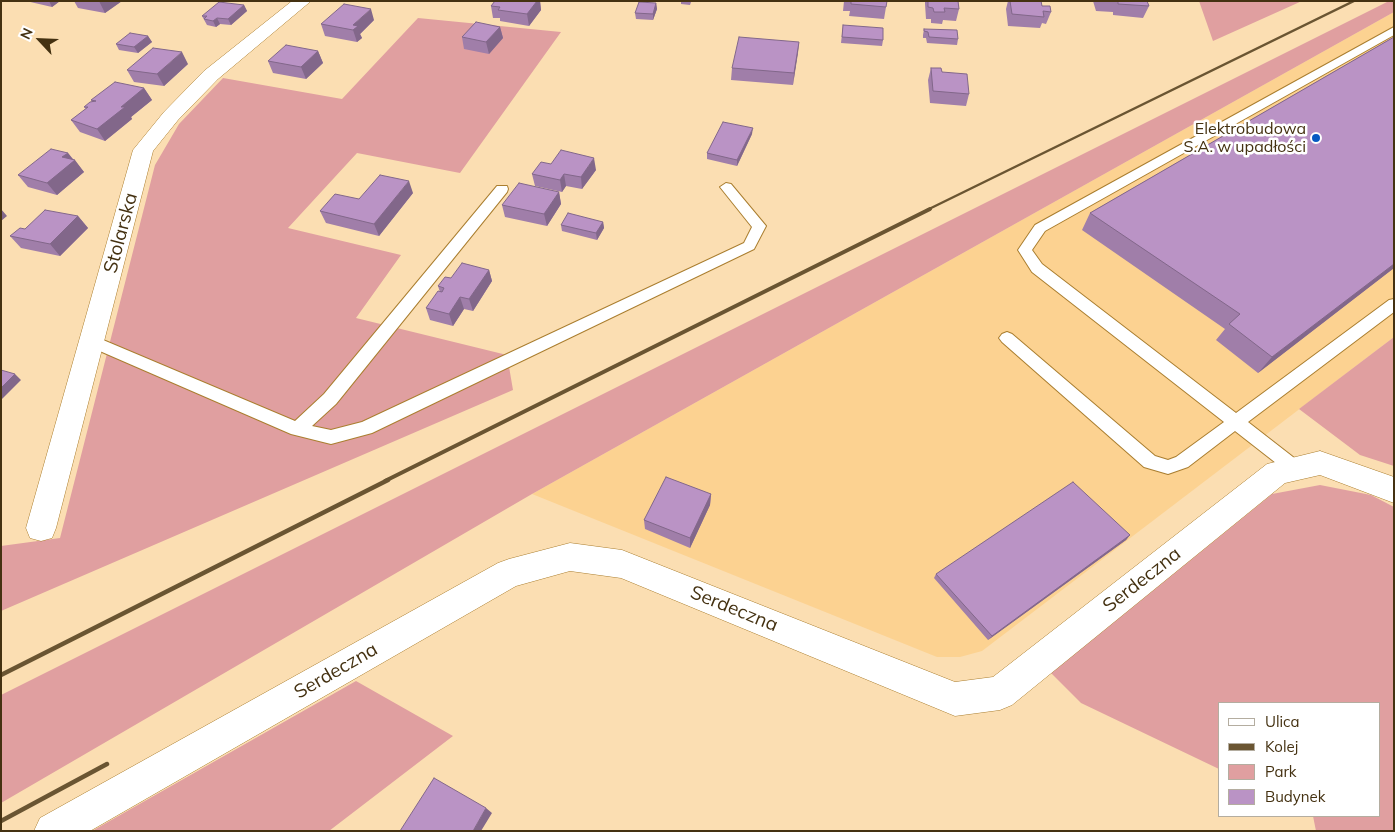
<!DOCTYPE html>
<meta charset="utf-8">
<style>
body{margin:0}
#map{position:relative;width:1395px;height:832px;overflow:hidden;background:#fbdeb2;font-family:Mulish,sans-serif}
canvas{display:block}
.frame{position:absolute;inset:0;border:2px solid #443111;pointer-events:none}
.legend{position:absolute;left:1218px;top:702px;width:162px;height:115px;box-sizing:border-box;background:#fff;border:1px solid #b4ada0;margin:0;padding:6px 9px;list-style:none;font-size:15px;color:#443111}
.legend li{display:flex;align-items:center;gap:10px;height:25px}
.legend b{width:25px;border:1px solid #b4ada0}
.north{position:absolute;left:15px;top:15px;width:50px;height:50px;-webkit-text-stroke:4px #fff;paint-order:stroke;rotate:295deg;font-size:14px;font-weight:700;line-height:20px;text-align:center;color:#443111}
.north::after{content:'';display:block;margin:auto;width:18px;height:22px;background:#443111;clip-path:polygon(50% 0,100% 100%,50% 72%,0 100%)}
</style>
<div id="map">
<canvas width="1395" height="832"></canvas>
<div class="frame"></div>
<ul class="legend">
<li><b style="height:6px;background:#fff"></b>Ulica</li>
<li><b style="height:6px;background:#6a5532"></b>Kolej</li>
<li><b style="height:14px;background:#e09fa0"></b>Park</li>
<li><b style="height:14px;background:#ba93c5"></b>Budynek</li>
</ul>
<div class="north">N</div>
</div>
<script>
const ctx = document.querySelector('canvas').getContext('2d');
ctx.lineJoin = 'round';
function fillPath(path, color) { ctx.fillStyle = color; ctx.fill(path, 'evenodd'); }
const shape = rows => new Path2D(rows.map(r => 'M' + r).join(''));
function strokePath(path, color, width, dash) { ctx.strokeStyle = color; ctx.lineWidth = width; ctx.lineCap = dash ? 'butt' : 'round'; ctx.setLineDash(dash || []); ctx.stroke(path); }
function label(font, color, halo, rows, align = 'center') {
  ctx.font = font + ' Mulish,sans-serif'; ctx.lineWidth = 5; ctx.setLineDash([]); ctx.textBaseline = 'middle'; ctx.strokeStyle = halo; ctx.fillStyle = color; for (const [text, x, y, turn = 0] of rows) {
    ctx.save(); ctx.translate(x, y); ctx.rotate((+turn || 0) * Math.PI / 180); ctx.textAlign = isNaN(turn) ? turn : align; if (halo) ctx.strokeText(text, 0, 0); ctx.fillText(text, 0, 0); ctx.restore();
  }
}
const built = shape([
 [1394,12,1394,337,982,651,960,657,937,657,532,494]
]);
const green = shape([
 [1199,1,1302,1,1213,41],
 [1389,1,1394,1,1394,12,532,494,1,803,1,695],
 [418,18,561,32,460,173,357,153,288,228,401,255,356,318,507,355,513,390,1,611,1,546,60,538,155,165,179,124,223,78,342,99],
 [1394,337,1394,466,1360,455,1299,409],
 [1320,485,1371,495,1394,507,1394,831,1316,831,1313,816,1379,816,1379,703,1219,703,1219,769,1081,703,1051,673,1272,494],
 [356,681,453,736,329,831,92,831]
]);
const service = shape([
 [1394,27,1394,35,1045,231,1032,250,1042,264,1236,413,1389,300,1394,299,1394,312,1248,422,1302,464,1305,469,1302,474,1296,476,1290,474,1235,431,1188,467,1168,474,1144,467,1002,342,999,338,1002,334,1007,332,1012,334,1155,456,1168,460,1176,457,1224,422,1032,272,1018,250,1035,225,1394,27],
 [726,183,731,184,766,226,754,249,372,433,331,444,291,434,86,345,83,341,86,337,91,335,96,337,295,421,324,394,497,186,507,186,508,189,507,192,336,404,312,426,331,430,362,422,744,243,752,227,720,187,726,183]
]);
const minor = shape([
 [292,1,311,1,218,79,178,120,153,151,56,528,52,538,41,541,30,538,26,528,133,150,164,112,204,71,292,1],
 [1320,451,1394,477,1394,503,1320,475,1285,483,1012,705,1000,710,955,716,621,578,570,571,516,586,90,831,34,831,40,818,498,563,509,559,570,543,622,550,955,682,993,677,1267,464,1320,451]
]);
const railFar2 = shape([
 [927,210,1354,1]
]);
const railFar1 = shape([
 [385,481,930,209]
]);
const rail = shape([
 [1,675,388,480],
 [1,821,107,764]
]);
const wall = shape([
 [26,1,60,1,52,7],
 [74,1,122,1,105,13,78,8],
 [495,1,540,1,541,10,529,26,500,21,500,18,493,18,491,6],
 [681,1,703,1,703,2,691,2,690,5,681,4],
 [844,1,887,1,884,19,849,16,850,11,843,11],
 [925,1,958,1,959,9,956,21,943,20,942,24,931,23,931,19,926,19,925,4],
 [1008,1,1041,1,1042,6,1051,12,1046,24,1042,23,1040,28,1008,26,1006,9],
 [1093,1,1147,1,1149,6,1143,18,1113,15,1113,12,1096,11],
 [656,3,657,9,653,20,636,19,635,13],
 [244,5,247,11,231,25,220,24,216,27,207,25,202,16],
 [374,20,360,34,362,38,357,42,325,36,321,24],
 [843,25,883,40,882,46,841,43],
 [500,27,503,38,489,54,464,49,462,37],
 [924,29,958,39,957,45,927,43,926,38,923,38,923,35],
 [148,36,152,42,138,53,119,50,116,44],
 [1394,37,1394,268,1258,373,1216,340,1225,329,1082,230,1090,213],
 [799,42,793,85,731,80,732,68],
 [318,51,323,63,306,79,273,73,268,61],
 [188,64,164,86,134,82,127,70],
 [931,68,942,72,969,94,966,106,930,103,928,80],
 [144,88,152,100,131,117,132,119,105,141,80,132,71,120,86,109,84,107,92,102,91,100],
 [752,134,737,166,707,159,707,153],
 [68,153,84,172,57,195,28,187,18,175],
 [551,164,596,170,582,189,566,186,562,192,535,186,532,174],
 [559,192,561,204,547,226,505,217,502,205],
 [413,193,379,236,326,223,320,211,359,199],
 [78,216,88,228,60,256,21,248,10,236,25,229],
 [603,222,604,228,597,240,562,231,561,225],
 [489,270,492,281,473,311,464,309,453,326,430,320,426,308,440,292,438,286,451,278],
 [711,494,710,505,690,548,645,529,644,520],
 [1130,535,1126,540,988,640,934,578,936,574]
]);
const shadedWall = shape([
 [49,1,60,1,52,7],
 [99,1,122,1,105,13],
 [537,1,540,1,541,10,529,26,527,14],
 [656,3,657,9,653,20,653,14],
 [244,5,247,11,231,25,228,19],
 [371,9,374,20,360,34,362,38,357,42,353,30,353,25],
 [217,18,220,24,216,27,213,21],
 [500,27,503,38,489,54,486,42],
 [148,36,152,42,138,53,134,47],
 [799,42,798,53,793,85,794,73],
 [318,51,323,63,306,79,301,67],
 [182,52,188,64,164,86,157,74],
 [144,88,152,100,131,117,132,119,105,141,97,129,121,107],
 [753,128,752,134,737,166,737,160],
 [68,153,74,161,75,160,84,172,57,195,47,183,62,157],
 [594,158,596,170,582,189,581,177],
 [564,174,566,186,562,192,560,180],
 [409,181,413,193,379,236,374,224],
 [559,192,561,204,547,226,544,214],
 [1,209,7,216,1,221],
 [78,216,88,228,60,256,50,244],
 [603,222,604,228,597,240,596,233],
 [1394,264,1394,268,1258,373,1272,357],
 [489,270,492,281,473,311,469,299],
 [460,297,464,309,453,326,449,314],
 [15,374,21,380,1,400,1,388],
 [711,494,710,505,690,548,690,538],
 [1130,535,1126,540,988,640,992,636],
 [486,808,492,813,481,831,473,831]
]);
const building = shape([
 [495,1,537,1,527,14,498,10,500,7,491,6,495,1],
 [851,1,887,1,886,7,851,4,851,1],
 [928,1,958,1,959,9,944,8,945,12,934,12,933,8,928,7,928,1],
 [1010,1,1041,1,1042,6,1050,6,1051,12,1043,11,1044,17,1012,14,1010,1],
 [1118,1,1147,1,1149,6,1118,4,1118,1],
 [219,2,244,5,228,19,217,18,213,21,204,19,207,16,202,16,219,2],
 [639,2,656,3,653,14,635,13,639,2],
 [344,4,371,9,353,25,358,26,353,30,321,24,344,4],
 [476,22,500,27,486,42,462,37,476,22],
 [843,25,883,28,883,40,842,37,843,25],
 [924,29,957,30,958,39,929,37,928,32,924,31,924,29],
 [130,33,148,36,134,47,116,44,130,33],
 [739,37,799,42,794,73,732,68,739,37],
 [1394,37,1394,264,1272,357,1229,324,1240,314,1090,213,1394,37],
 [286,45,318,51,301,67,268,61,286,45],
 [153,48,182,52,157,74,127,70,153,48],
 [931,68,941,68,942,72,967,74,969,94,933,91,931,68],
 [115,82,144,88,121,107,125,107,97,129,71,120,88,107,84,107,90,102,96,101,91,100,115,82],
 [723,122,753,128,737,160,707,153,723,122],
 [51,149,68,153,62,157,75,160,47,183,18,175,51,149],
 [561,150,594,158,581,177,564,174,560,180,532,174,541,162,551,164,561,150],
 [380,175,409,181,374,224,320,211,335,194,359,199,380,175],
 [519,183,559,192,544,214,502,205,519,183],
 [45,210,78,216,50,244,10,236,20,228,25,229,45,210],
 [568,213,603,222,596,233,561,225,568,213],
 [462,263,489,270,469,299,460,297,449,314,426,308,438,291,442,292,444,288,438,286,445,277,451,278,462,263],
 [1,370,15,374,1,388,1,370],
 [666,477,711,494,690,538,644,520,666,477],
 [1073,482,1130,535,992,636,936,574,1073,482],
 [434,778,486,808,473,831,400,831,434,778]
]);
const markers = [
 [1316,138,5,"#0659c2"]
];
const farPoinames = [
 ["Elektrobudowa",1306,129],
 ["S.A. w upadłości",1306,147]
];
const streetNames = [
 ["Stolarska",121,233,-75],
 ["Serdeczna",1142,580,-38],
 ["Serdeczna",734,609,22],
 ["Serdeczna",336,671,-30]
];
fillPath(built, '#fcd291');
fillPath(green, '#e09fa0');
strokePath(service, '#aa7e2f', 2);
strokePath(minor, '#aa7e2f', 1);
fillPath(service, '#fff');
fillPath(minor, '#fff');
strokePath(railFar2, '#6a5532', 2.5);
strokePath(railFar1, '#6a5532', 4);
strokePath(rail, '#6a5532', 4.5);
fillPath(wall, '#a07ea9');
fillPath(shadedWall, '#82678a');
fillPath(building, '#ba93c5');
strokePath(building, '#82678a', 1);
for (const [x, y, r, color] of markers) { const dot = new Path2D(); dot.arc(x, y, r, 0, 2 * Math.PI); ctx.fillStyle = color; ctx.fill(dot); strokePath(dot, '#fff', 2); }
label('16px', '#443111', '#fff', farPoinames, 'right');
label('19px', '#443111', '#fff', streetNames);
</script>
